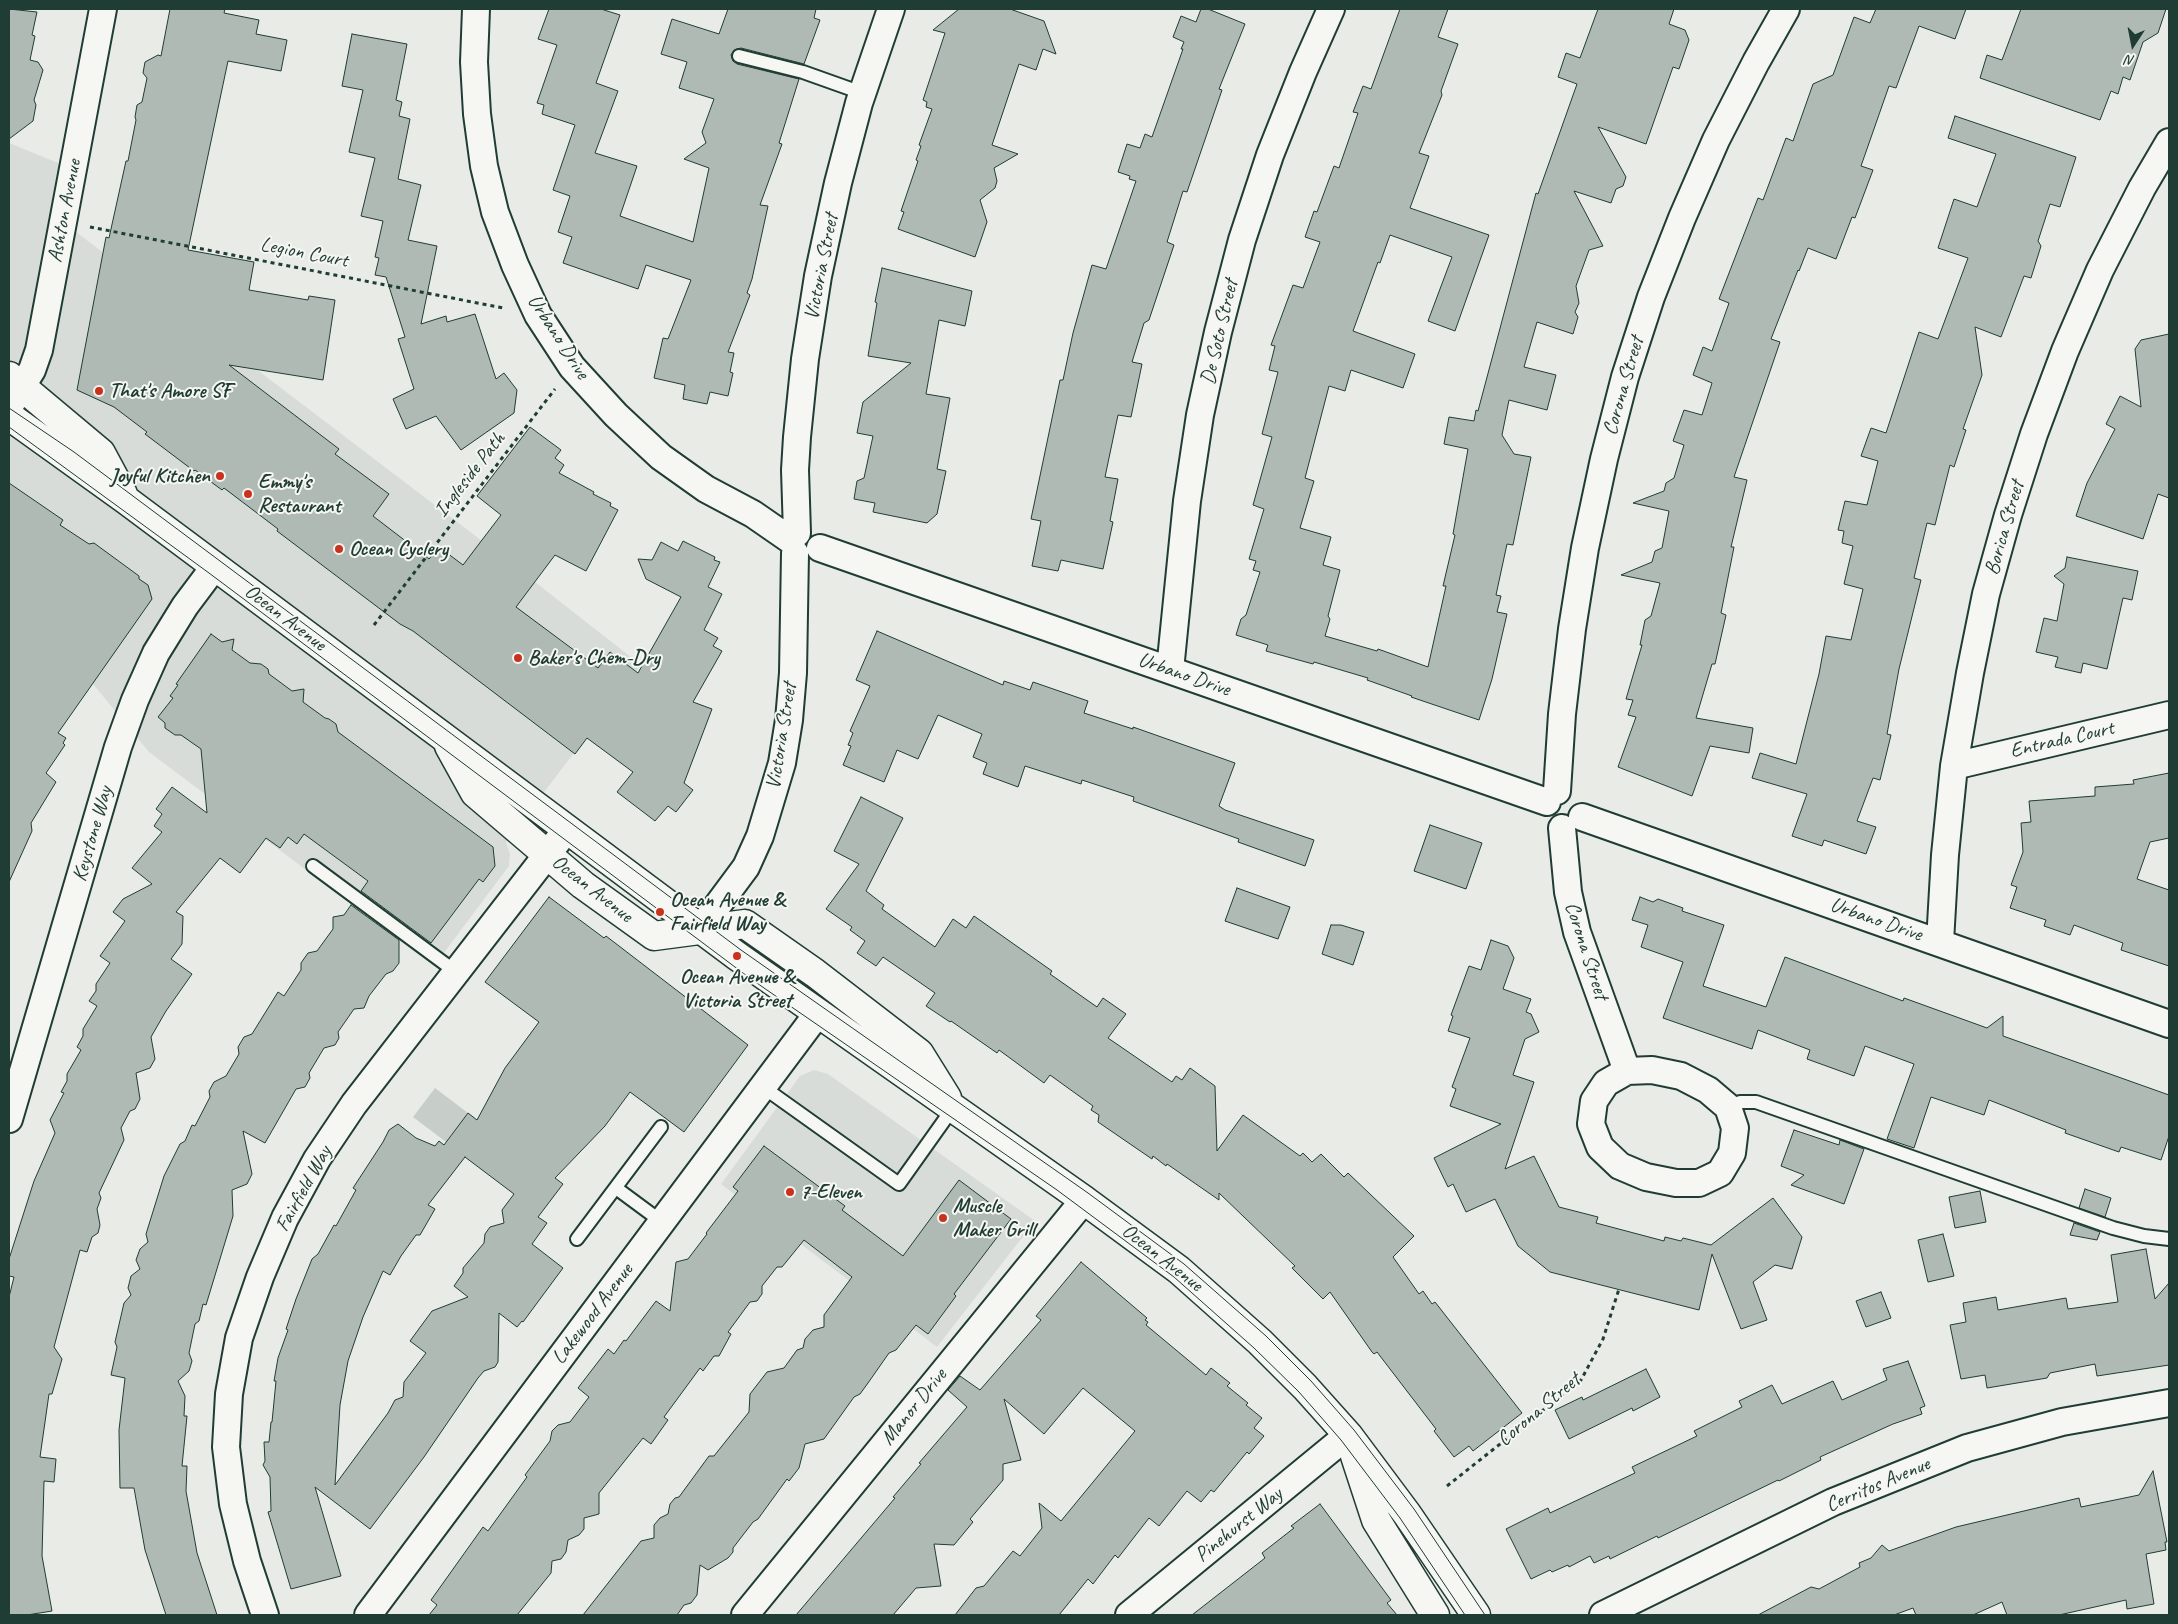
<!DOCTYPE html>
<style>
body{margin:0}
#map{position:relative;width:2178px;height:1624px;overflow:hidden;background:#e9ebe7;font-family:Caveat,sans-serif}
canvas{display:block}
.frame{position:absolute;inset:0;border:10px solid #1f3d34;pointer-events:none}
.north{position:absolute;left:2108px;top:20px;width:50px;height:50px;-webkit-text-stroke:4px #f6f6f2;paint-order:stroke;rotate:191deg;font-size:14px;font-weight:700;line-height:20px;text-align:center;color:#1f3d34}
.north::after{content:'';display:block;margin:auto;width:18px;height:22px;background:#1f3d34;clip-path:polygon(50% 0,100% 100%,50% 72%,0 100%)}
</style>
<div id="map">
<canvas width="2178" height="1624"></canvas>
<div class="frame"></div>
<div class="north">N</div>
</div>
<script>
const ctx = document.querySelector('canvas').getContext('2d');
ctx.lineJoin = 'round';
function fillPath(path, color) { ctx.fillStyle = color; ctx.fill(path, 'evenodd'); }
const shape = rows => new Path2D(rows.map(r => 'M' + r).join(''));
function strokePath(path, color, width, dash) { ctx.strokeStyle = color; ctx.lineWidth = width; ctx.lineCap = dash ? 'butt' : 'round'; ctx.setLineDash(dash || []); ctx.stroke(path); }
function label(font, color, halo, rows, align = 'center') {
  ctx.font = font + ' Caveat,sans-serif'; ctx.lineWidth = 4; ctx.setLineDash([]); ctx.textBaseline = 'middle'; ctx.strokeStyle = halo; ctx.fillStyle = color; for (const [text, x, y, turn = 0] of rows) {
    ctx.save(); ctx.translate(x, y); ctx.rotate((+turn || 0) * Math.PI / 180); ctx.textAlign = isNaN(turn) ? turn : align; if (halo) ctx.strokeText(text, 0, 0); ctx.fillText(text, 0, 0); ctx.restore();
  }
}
const built = shape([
 [9,143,73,169,63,222,507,560,641,665,506,842,510,854,509,866,434,966,149,752,9,582],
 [814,1070,828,1074,1035,1221,937,1347,721,1184,800,1076]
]);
const green = shape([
 [435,1088,468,1113,446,1142,413,1117]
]);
const building = shape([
 [9,9,37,12,32,35,35,36,30,60,38,62,43,70,34,100,36,105,33,121,9,139,9,9],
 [170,9,225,9,224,13,259,20,256,34,287,40,281,71,228,61,188,250,254,262,249,290,308,300,309,296,335,300,323,380,229,365,339,449,335,454,389,494,373,516,429,559,439,547,463,565,501,515,477,496,530,427,561,450,555,458,564,465,559,473,594,492,593,494,611,503,610,506,618,510,586,571,555,555,516,607,598,668,610,652,638,673,681,597,646,579,638,559,652,560,661,542,678,551,683,541,715,557,714,560,720,562,708,587,722,594,704,630,718,638,713,646,722,651,693,702,712,709,684,783,693,790,676,812,668,806,655,821,617,792,633,772,587,738,575,754,413,631,400,624,277,531,278,529,224,488,222,490,195,470,194,471,145,434,147,432,114,407,77,390,106,237,109,238,126,161,128,161,136,120,135,117,137,105,142,102,147,78,143,73,145,62,158,55,161,56,170,9],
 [549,9,601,9,620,15,596,83,618,91,595,153,637,166,620,216,693,242,709,168,684,159,706,143,702,132,714,99,679,88,687,62,661,54,672,19,719,34,728,9,816,9,814,18,820,20,804,64,741,48,734,50,731,55,733,61,737,64,799,79,779,143,782,144,760,205,768,206,752,279,747,293,750,295,728,352,734,353,730,372,733,373,728,396,710,392,707,404,683,399,685,385,654,378,663,338,668,339,691,280,646,265,638,289,563,263,572,237,558,232,570,196,553,190,575,125,542,114,544,105,537,103,557,45,538,39,549,9],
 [959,9,1010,9,1044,21,1056,54,1043,49,1036,70,1019,64,992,145,1018,154,994,168,997,181,995,188,980,200,987,222,975,257,898,229,904,212,901,211,918,161,916,160,921,146,919,145,932,109,926,107,927,102,923,100,945,33,933,30,959,9],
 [1201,9,1208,9,1245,24,1219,89,1222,90,1187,192,1183,191,1167,242,1174,245,1149,320,1144,323,1132,362,1142,364,1131,417,1118,415,1105,477,1118,479,1110,521,1113,522,1103,569,1061,560,1058,571,1032,566,1041,521,1031,519,1060,380,1063,380,1073,333,1092,265,1106,269,1136,181,1129,179,1130,176,1118,172,1127,144,1140,148,1145,134,1152,137,1183,49,1181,49,1184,42,1173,37,1181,16,1196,22,1201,9],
 [1400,9,1448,9,1438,37,1458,44,1441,91,1442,95,1419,153,1429,156,1410,208,1489,235,1455,331,1428,321,1452,257,1390,235,1380,263,1378,262,1353,331,1415,354,1403,388,1351,370,1345,391,1329,386,1305,478,1314,481,1300,528,1331,537,1323,565,1340,570,1328,616,1330,619,1325,636,1377,651,1378,649,1428,667,1446,586,1443,586,1455,535,1453,534,1468,449,1444,444,1449,417,1474,421,1476,410,1478,411,1536,193,1538,194,1577,84,1558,77,1566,53,1580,58,1598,9,1674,9,1669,24,1685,30,1689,40,1679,69,1673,67,1646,144,1598,127,1626,177,1623,186,1616,189,1611,203,1574,191,1603,246,1589,250,1576,286,1579,303,1575,312,1578,317,1573,334,1537,322,1524,367,1556,375,1547,410,1509,400,1502,435,1514,454,1531,457,1513,545,1507,544,1496,595,1501,596,1497,612,1507,614,1492,679,1479,720,1411,697,1412,696,1367,680,1368,678,1314,662,1313,664,1266,651,1268,645,1236,635,1241,619,1246,615,1260,572,1253,570,1256,561,1249,559,1264,509,1253,505,1272,437,1262,434,1278,372,1269,370,1275,346,1271,345,1293,285,1303,288,1320,242,1305,237,1314,211,1317,212,1334,166,1339,168,1358,113,1353,112,1363,86,1371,89,1400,9],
 [1876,9,1966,9,1955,39,1919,26,1896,88,1889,86,1861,166,1873,170,1855,218,1852,217,1836,259,1808,248,1799,271,1798,270,1771,339,1780,342,1734,477,1747,480,1731,547,1734,547,1721,613,1726,615,1715,664,1712,664,1696,718,1753,728,1749,753,1710,746,1692,796,1618,767,1636,717,1628,715,1633,700,1626,699,1642,645,1640,645,1645,620,1651,616,1660,583,1621,575,1652,562,1655,551,1662,548,1669,511,1633,503,1664,491,1666,483,1674,478,1684,445,1673,441,1684,410,1702,415,1712,383,1693,375,1703,347,1712,351,1729,303,1719,299,1758,198,1763,200,1786,138,1793,141,1813,84,1833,75,1854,17,1870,23,1876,9],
 [2021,9,2166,9,2158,33,2143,42,2130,80,2123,77,2118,94,2111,91,2100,120,1980,78,1987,55,2002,60,2021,9],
 [352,34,407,44,396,100,402,102,399,116,410,119,398,179,421,185,408,240,437,246,421,324,446,316,447,322,475,314,496,379,504,373,517,390,514,413,461,450,436,416,406,429,393,399,414,389,398,339,405,337,386,277,375,275,379,258,375,257,383,221,361,216,375,158,349,152,363,90,342,86,352,34],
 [1955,116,2076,157,2060,207,2050,204,2038,241,2041,246,2031,278,2024,276,2001,337,1975,327,1982,375,1963,429,1966,430,1954,467,1950,465,1935,525,1927,523,1914,578,1921,580,1899,669,1887,734,1891,735,1880,780,1873,778,1857,821,1876,827,1866,854,1824,840,1822,846,1792,836,1807,794,1752,778,1760,753,1796,764,1819,674,1826,636,1851,640,1863,589,1844,584,1853,546,1842,543,1844,531,1838,530,1845,501,1867,505,1878,461,1861,456,1871,428,1886,433,1919,332,1938,339,1968,258,1938,248,1954,199,1977,207,1996,154,1948,138,1955,116],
 [882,268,972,291,965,326,939,320,926,394,950,398,937,469,946,471,937,514,927,523,873,512,875,503,854,499,857,481,864,478,873,436,857,433,863,402,911,363,868,356,877,303,875,302,882,268],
 [2169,334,2169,498,2158,494,2143,539,2076,516,2087,483,2115,429,2106,424,2120,396,2141,407,2135,349,2141,340,2169,334],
 [9,483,63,520,60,525,89,544,94,543,139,576,139,579,148,585,152,599,58,733,66,738,63,743,65,745,46,773,56,782,31,823,32,831,9,882,9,483],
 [2067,557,2138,571,2132,600,2123,598,2107,669,2083,663,2081,673,2055,667,2058,657,2036,652,2044,618,2057,621,2064,584,2054,576,2065,568,2067,557],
 [877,631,1003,685,1004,681,1030,690,1033,682,1088,701,1084,713,1133,729,1133,727,1235,763,1219,806,1225,810,1314,840,1305,866,1238,842,1239,839,1133,801,1134,797,1082,780,1081,784,1025,766,1018,787,983,774,987,763,973,757,982,734,938,715,918,759,897,750,884,782,843,765,851,746,848,745,853,733,850,731,870,686,856,680,877,631],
 [211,634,222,642,234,639,232,650,250,663,261,664,268,669,269,674,292,691,304,689,303,702,325,718,329,719,336,724,338,732,493,847,495,866,483,882,479,879,431,943,361,891,368,881,304,834,297,844,288,837,280,848,266,838,240,873,220,858,176,912,183,916,182,944,171,959,192,974,166,1011,151,1037,155,1059,150,1068,136,1073,140,1099,135,1109,130,1111,121,1128,124,1140,99,1193,101,1198,97,1209,100,1225,98,1233,92,1237,87,1252,80,1250,54,1347,62,1359,52,1394,49,1394,40,1457,56,1459,54,1482,44,1481,42,1556,52,1611,27,1615,9,1615,9,1297,14,1277,9,1276,9,1259,34,1181,55,1133,50,1120,64,1093,61,1092,67,1081,67,1074,81,1050,77,1047,83,1036,83,1029,97,1006,89,1001,96,991,96,984,110,963,100,956,125,921,113,912,123,899,152,884,132,868,162,832,154,826,162,814,156,809,172,787,207,813,201,749,181,735,175,735,165,728,165,723,158,717,173,698,170,696,178,685,176,684,211,634],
 [2169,773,2169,838,2150,842,2137,879,2169,890,2169,966,2121,950,2123,943,2074,925,2070,935,2044,926,2046,920,2010,908,2017,887,2011,885,2023,852,2021,823,2031,822,2029,801,2095,796,2095,787,2134,784,2133,780,2169,773],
 [861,797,903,818,866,891,884,905,882,909,935,947,953,919,966,928,974,916,1052,971,1050,974,1097,1007,1103,998,1126,1014,1108,1038,1172,1082,1176,1076,1182,1080,1190,1068,1215,1086,1217,1151,1243,1115,1300,1156,1303,1153,1312,1162,1321,1154,1344,1177,1348,1173,1414,1236,1393,1257,1419,1294,1423,1291,1432,1304,1435,1302,1522,1413,1473,1451,1469,1446,1454,1457,1434,1431,1436,1429,1377,1352,1374,1354,1372,1352,1330,1292,1323,1299,1292,1268,1295,1266,1219,1193,1219,1200,1167,1164,1166,1166,1153,1156,1152,1159,1098,1122,1099,1115,1091,1110,1093,1106,1050,1075,1044,1083,999,1050,997,1053,951,1021,950,1022,926,1006,935,993,883,957,876,966,857,953,865,941,850,930,852,927,826,909,859,864,834,851,861,797],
 [1430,825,1482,843,1466,889,1414,871,1430,825],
 [1237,888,1290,907,1278,939,1225,921,1237,888],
 [549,897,604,938,606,936,748,1045,684,1132,630,1092,605,1126,555,1178,563,1184,538,1217,547,1223,532,1244,563,1268,523,1322,522,1321,517,1327,499,1313,498,1362,495,1367,484,1371,478,1378,424,1457,370,1529,315,1487,341,1576,291,1589,268,1512,271,1511,270,1477,263,1465,265,1461,264,1442,269,1442,271,1422,272,1422,276,1381,274,1381,278,1358,288,1330,286,1329,296,1299,312,1259,318,1254,334,1225,336,1226,356,1190,353,1188,383,1142,389,1130,398,1124,416,1138,435,1146,439,1141,444,1145,468,1113,477,1120,505,1068,539,1022,485,982,549,897],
 [465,1157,514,1194,502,1210,504,1223,490,1227,485,1234,484,1243,463,1268,463,1273,454,1286,468,1297,432,1311,410,1341,426,1353,404,1382,403,1397,395,1400,388,1413,335,1485,340,1405,348,1361,363,1317,383,1271,390,1275,401,1256,416,1235,420,1235,435,1209,428,1205,465,1157],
 [1640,897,1653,902,1658,899,1683,908,1682,911,1724,925,1703,986,1766,1007,1785,957,1903,1001,1904,998,1987,1028,2003,1016,2003,1036,2169,1095,2169,1136,2161,1160,2121,1147,2119,1152,2065,1133,2066,1130,1989,1100,1984,1115,1931,1097,1914,1148,1887,1139,1914,1064,1865,1046,1854,1076,1807,1059,1810,1050,1758,1030,1752,1049,1663,1018,1683,962,1641,947,1648,925,1632,920,1640,897],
 [351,905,399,940,399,963,393,971,386,974,369,996,364,1008,354,1009,338,1032,339,1038,335,1045,324,1048,309,1073,310,1078,305,1087,296,1089,265,1143,243,1131,252,1174,247,1184,232,1190,233,1216,206,1305,203,1304,199,1321,195,1324,189,1353,192,1361,189,1371,178,1381,185,1396,184,1416,187,1416,182,1466,187,1466,186,1491,197,1553,217,1615,166,1615,145,1550,134,1488,120,1488,119,1430,125,1378,111,1375,117,1347,115,1342,124,1303,131,1295,128,1288,131,1276,140,1269,136,1260,140,1249,148,1242,146,1234,164,1176,180,1144,185,1141,192,1125,195,1126,210,1097,209,1091,214,1082,226,1076,239,1054,238,1047,244,1037,252,1034,278,992,284,996,301,970,301,963,308,953,317,951,333,929,333,917,344,915,351,905],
 [1331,925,1341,925,1364,932,1353,965,1322,954,1331,925],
 [1491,940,1508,946,1514,958,1503,989,1531,999,1526,1012,1531,1014,1539,1032,1525,1039,1513,1075,1534,1082,1505,1169,1534,1156,1559,1207,1598,1217,1596,1223,1664,1241,1665,1237,1681,1241,1683,1238,1711,1245,1773,1198,1802,1237,1792,1269,1775,1265,1753,1282,1767,1320,1741,1329,1712,1254,1699,1310,1550,1272,1518,1246,1495,1199,1466,1212,1453,1184,1448,1187,1434,1158,1501,1124,1450,1106,1456,1089,1452,1087,1470,1038,1448,1031,1453,1016,1451,1015,1469,966,1481,970,1491,940],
 [1794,1130,1839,1145,1840,1140,1864,1149,1844,1204,1791,1185,1804,1175,1781,1166,1794,1130],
 [764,1146,845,1206,842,1210,903,1256,959,1180,1011,1219,954,1294,956,1296,928,1334,916,1325,896,1350,889,1353,868,1383,860,1394,854,1397,824,1439,805,1444,799,1468,789,1481,787,1479,758,1519,753,1522,733,1548,733,1552,728,1558,708,1570,700,1565,697,1595,691,1603,684,1605,677,1615,583,1615,641,1541,654,1538,654,1525,660,1518,668,1514,670,1504,675,1498,679,1497,709,1456,714,1456,749,1412,750,1394,767,1372,784,1368,797,1350,803,1348,805,1339,813,1330,824,1327,824,1315,852,1277,804,1240,782,1267,777,1267,762,1286,762,1294,757,1301,750,1302,728,1332,731,1334,719,1356,714,1356,703,1371,700,1368,664,1417,668,1420,651,1444,643,1438,599,1493,599,1514,584,1518,584,1529,579,1535,568,1540,566,1552,561,1559,552,1561,551,1573,517,1615,429,1615,437,1605,431,1600,483,1527,488,1531,527,1477,525,1475,550,1441,552,1431,558,1425,570,1422,589,1397,578,1388,608,1349,614,1354,624,1340,626,1341,656,1301,670,1311,676,1262,688,1259,707,1234,706,1233,738,1191,733,1187,764,1146],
 [2085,1189,2111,1198,2105,1217,2079,1208,2085,1189],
 [1980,1191,1986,1222,1955,1228,1949,1197,1980,1191],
 [2074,1223,2100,1232,2097,1240,2070,1235,2074,1223],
 [1943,1234,1954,1276,1928,1282,1918,1240,1943,1234],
 [2146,1249,2155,1299,2169,1283,2169,1365,2097,1376,2095,1364,2050,1373,2047,1378,1987,1388,1985,1375,1961,1379,1950,1325,1966,1322,1963,1303,1996,1297,1998,1310,2066,1298,2068,1309,2118,1302,2111,1255,2146,1249],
 [1081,1262,1147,1318,1145,1320,1148,1322,1146,1325,1206,1375,1211,1368,1230,1383,1227,1386,1248,1403,1246,1405,1262,1418,1254,1428,1264,1436,1249,1454,1247,1452,1214,1492,1211,1490,1201,1502,1187,1491,1159,1526,1149,1518,1118,1558,1115,1555,1093,1584,1088,1579,1059,1615,955,1615,976,1588,984,1586,1013,1551,1020,1556,1042,1528,1039,1503,1061,1521,1135,1431,1083,1388,1044,1434,1004,1399,1021,1460,1003,1464,1003,1480,970,1519,973,1522,954,1545,934,1544,941,1586,916,1588,893,1615,796,1615,895,1498,893,1497,921,1464,919,1463,967,1407,948,1390,960,1376,980,1390,1041,1320,1036,1316,1081,1262],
 [1881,1292,1891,1318,1866,1327,1856,1301,1881,1292],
 [1908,1361,1925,1406,1920,1408,1922,1414,1893,1424,1820,1457,1821,1460,1779,1481,1778,1480,1658,1538,1657,1536,1610,1559,1609,1556,1594,1563,1590,1556,1569,1567,1568,1565,1552,1572,1550,1570,1531,1579,1506,1529,1548,1508,1550,1513,1635,1473,1632,1467,1697,1436,1694,1431,1742,1407,1739,1401,1772,1385,1782,1404,1833,1381,1842,1400,1887,1380,1883,1369,1908,1361],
 [1646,1369,1660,1397,1633,1411,1632,1408,1569,1439,1555,1410,1582,1397,1583,1400,1646,1369],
 [2153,1471,2167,1542,2165,1542,2166,1550,2146,1554,2154,1604,2127,1609,2126,1600,2059,1615,2007,1615,2002,1602,1973,1615,1916,1615,1913,1608,1894,1615,1758,1615,1811,1587,1819,1589,1860,1567,1859,1563,1871,1558,1882,1545,1889,1551,1956,1527,2079,1498,2081,1507,2139,1495,2153,1471],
 [1320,1504,1391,1600,1387,1603,1397,1615,1192,1615,1265,1558,1262,1553,1294,1528,1291,1526,1320,1504]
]);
const path = shape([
 [90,227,503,308],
 [374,625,555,389],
 [1447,1486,1581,1380,1603,1339,1619,1289]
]);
const lane = shape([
 [739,56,803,72,862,93],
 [313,866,456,972],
 [763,1087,899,1184,953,1108],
 [1728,1107,1740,1102,1756,1102,2113,1228,2144,1236,2169,1239],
 [616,1188,662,1222],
 [577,1239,661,1127]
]);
const street = shape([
 [476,9,474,62,477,114,484,166,495,212,515,265,538,315,572,367,616,415,661,457,706,489,753,514,792,541],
 [9,407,32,370,39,350,103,9],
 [797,533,795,470,797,437,805,359,818,276,838,183,859,103,891,9],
 [820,548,1547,802],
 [1170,670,1187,501,1200,415,1218,332,1242,240,1270,155,1303,72,1331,9],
 [1954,766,2169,715],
 [1557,791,1562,714,1572,629,1585,548,1604,459,1625,377,1651,297,1682,218,1716,140,1756,62,1786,9],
 [1582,817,2169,1024],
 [1562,828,1568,892,1577,932,1627,1071],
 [700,929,746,867,760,836,782,763,789,720,793,673,795,553],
 [1940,942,1945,855,1954,766,1970,673,1986,594,2008,515,2034,434,2065,351,2100,270,2142,188,2169,142],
 [1652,1070,1681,1076,1708,1090,1728,1107,1735,1128,1732,1153,1720,1173,1699,1183,1676,1183,1646,1177,1620,1166,1600,1147,1591,1124,1594,1101,1606,1083,1627,1071,1652,1070],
 [9,1119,118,747,135,700,156,653,185,606,215,566],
 [265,1615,247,1561,233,1504,226,1447,229,1394,239,1338,260,1277,285,1218,317,1159,354,1104,567,829],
 [368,1615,818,1013],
 [745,1615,1084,1200],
 [1129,1615,1348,1435],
 [1603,1615,1833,1502,1967,1448,2062,1422,2169,1403]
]);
const secondary = shape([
 [9,376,101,453,123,494],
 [9,416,126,500,737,956,1084,1200,1179,1270,1260,1342,1305,1387,1348,1435,1407,1514,1476,1615],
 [449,746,475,793,583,885,654,936,745,924,815,973,919,1053,947,1098],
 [1355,1456,1376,1520,1435,1615]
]);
const tram = shape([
 [9,408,74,452,741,950,1088,1193,1184,1264,1266,1336,1311,1381,1354,1430,1414,1509,1485,1615],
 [9,427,209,573,751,979,1057,1190,1174,1277,1254,1348,1299,1392,1341,1440,1400,1518,1465,1615]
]);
const markers = [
 [99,391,5,"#c8321e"],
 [220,476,5,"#c8321e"],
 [248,494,5,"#c8321e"],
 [339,549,5,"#c8321e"],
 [518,658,5,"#c8321e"],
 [660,912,5,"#c8321e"],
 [737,956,5,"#c8321e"],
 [790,1192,5,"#c8321e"],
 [943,1218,5,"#c8321e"]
];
const streetNames = [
 ["Ashton Avenue",65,211,-79],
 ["Legion Court",304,253,11],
 ["Victoria Street",822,267,-79],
 ["De Soto Street",1220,332,-77],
 ["Urbano Drive",558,337,57],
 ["Corona Street",1624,386,-74],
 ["Ingleside Path",470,475,-52],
 ["Borica Street",2005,528,-74],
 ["Ocean Avenue",285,618,37],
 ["Urbano Drive",1184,675,19],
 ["Victoria Street",782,736,-81],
 ["Entrada Court",2062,740,-13],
 ["Keystone Way",93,834,-74],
 ["Ocean Avenue",592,889,38],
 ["Urbano Drive",1876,920,19],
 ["Corona Street",1586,951,72],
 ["Fairfield Way",304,1189,-61],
 ["Ocean Avenue",1162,1258,38],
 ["Lakewood Avenue",593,1314,-53],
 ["Manor Drive",914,1407,-51],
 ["Corona Street",1539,1410,-40],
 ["Cerritos Avenue",1878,1485,-23],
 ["Pinehurst Way",1239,1525,-39]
];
const poiNames = [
 ["That's Amore SF",109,391],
 ["Joyful Kitchen",210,476,"right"],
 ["Emmy's",258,482],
 ["Restaurant",258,506],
 ["Ocean Cyclery",349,549],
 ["Baker's Chem-Dry",528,658],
 ["Ocean Avenue &",670,900],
 ["Fairfield Way",670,924],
 ["Ocean Avenue &",737,977,"center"],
 ["Victoria Street",737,1001,"center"],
 ["7-Eleven",800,1192],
 ["Muscle",953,1206],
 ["Maker Grill",953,1230]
];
fillPath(built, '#d8dcd8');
fillPath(green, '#c7cec9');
fillPath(building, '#b0bab5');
strokePath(building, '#1f3d34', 1);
strokePath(lane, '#1f3d34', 16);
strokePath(street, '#1f3d34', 30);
strokePath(secondary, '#1f3d34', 31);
strokePath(path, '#1f3d34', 3, [4, 4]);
strokePath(lane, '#f6f6f2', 12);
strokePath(street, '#f6f6f2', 26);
strokePath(secondary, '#f6f6f2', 28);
strokePath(tram, '#1f3d34', 1);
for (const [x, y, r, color] of markers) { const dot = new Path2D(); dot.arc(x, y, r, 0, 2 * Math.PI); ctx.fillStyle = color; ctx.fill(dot); strokePath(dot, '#f6f6f2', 2); }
label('21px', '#1f3d34', '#f6f6f2', streetNames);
label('bold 21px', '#1f3d34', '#f6f6f2', poiNames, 'left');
</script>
